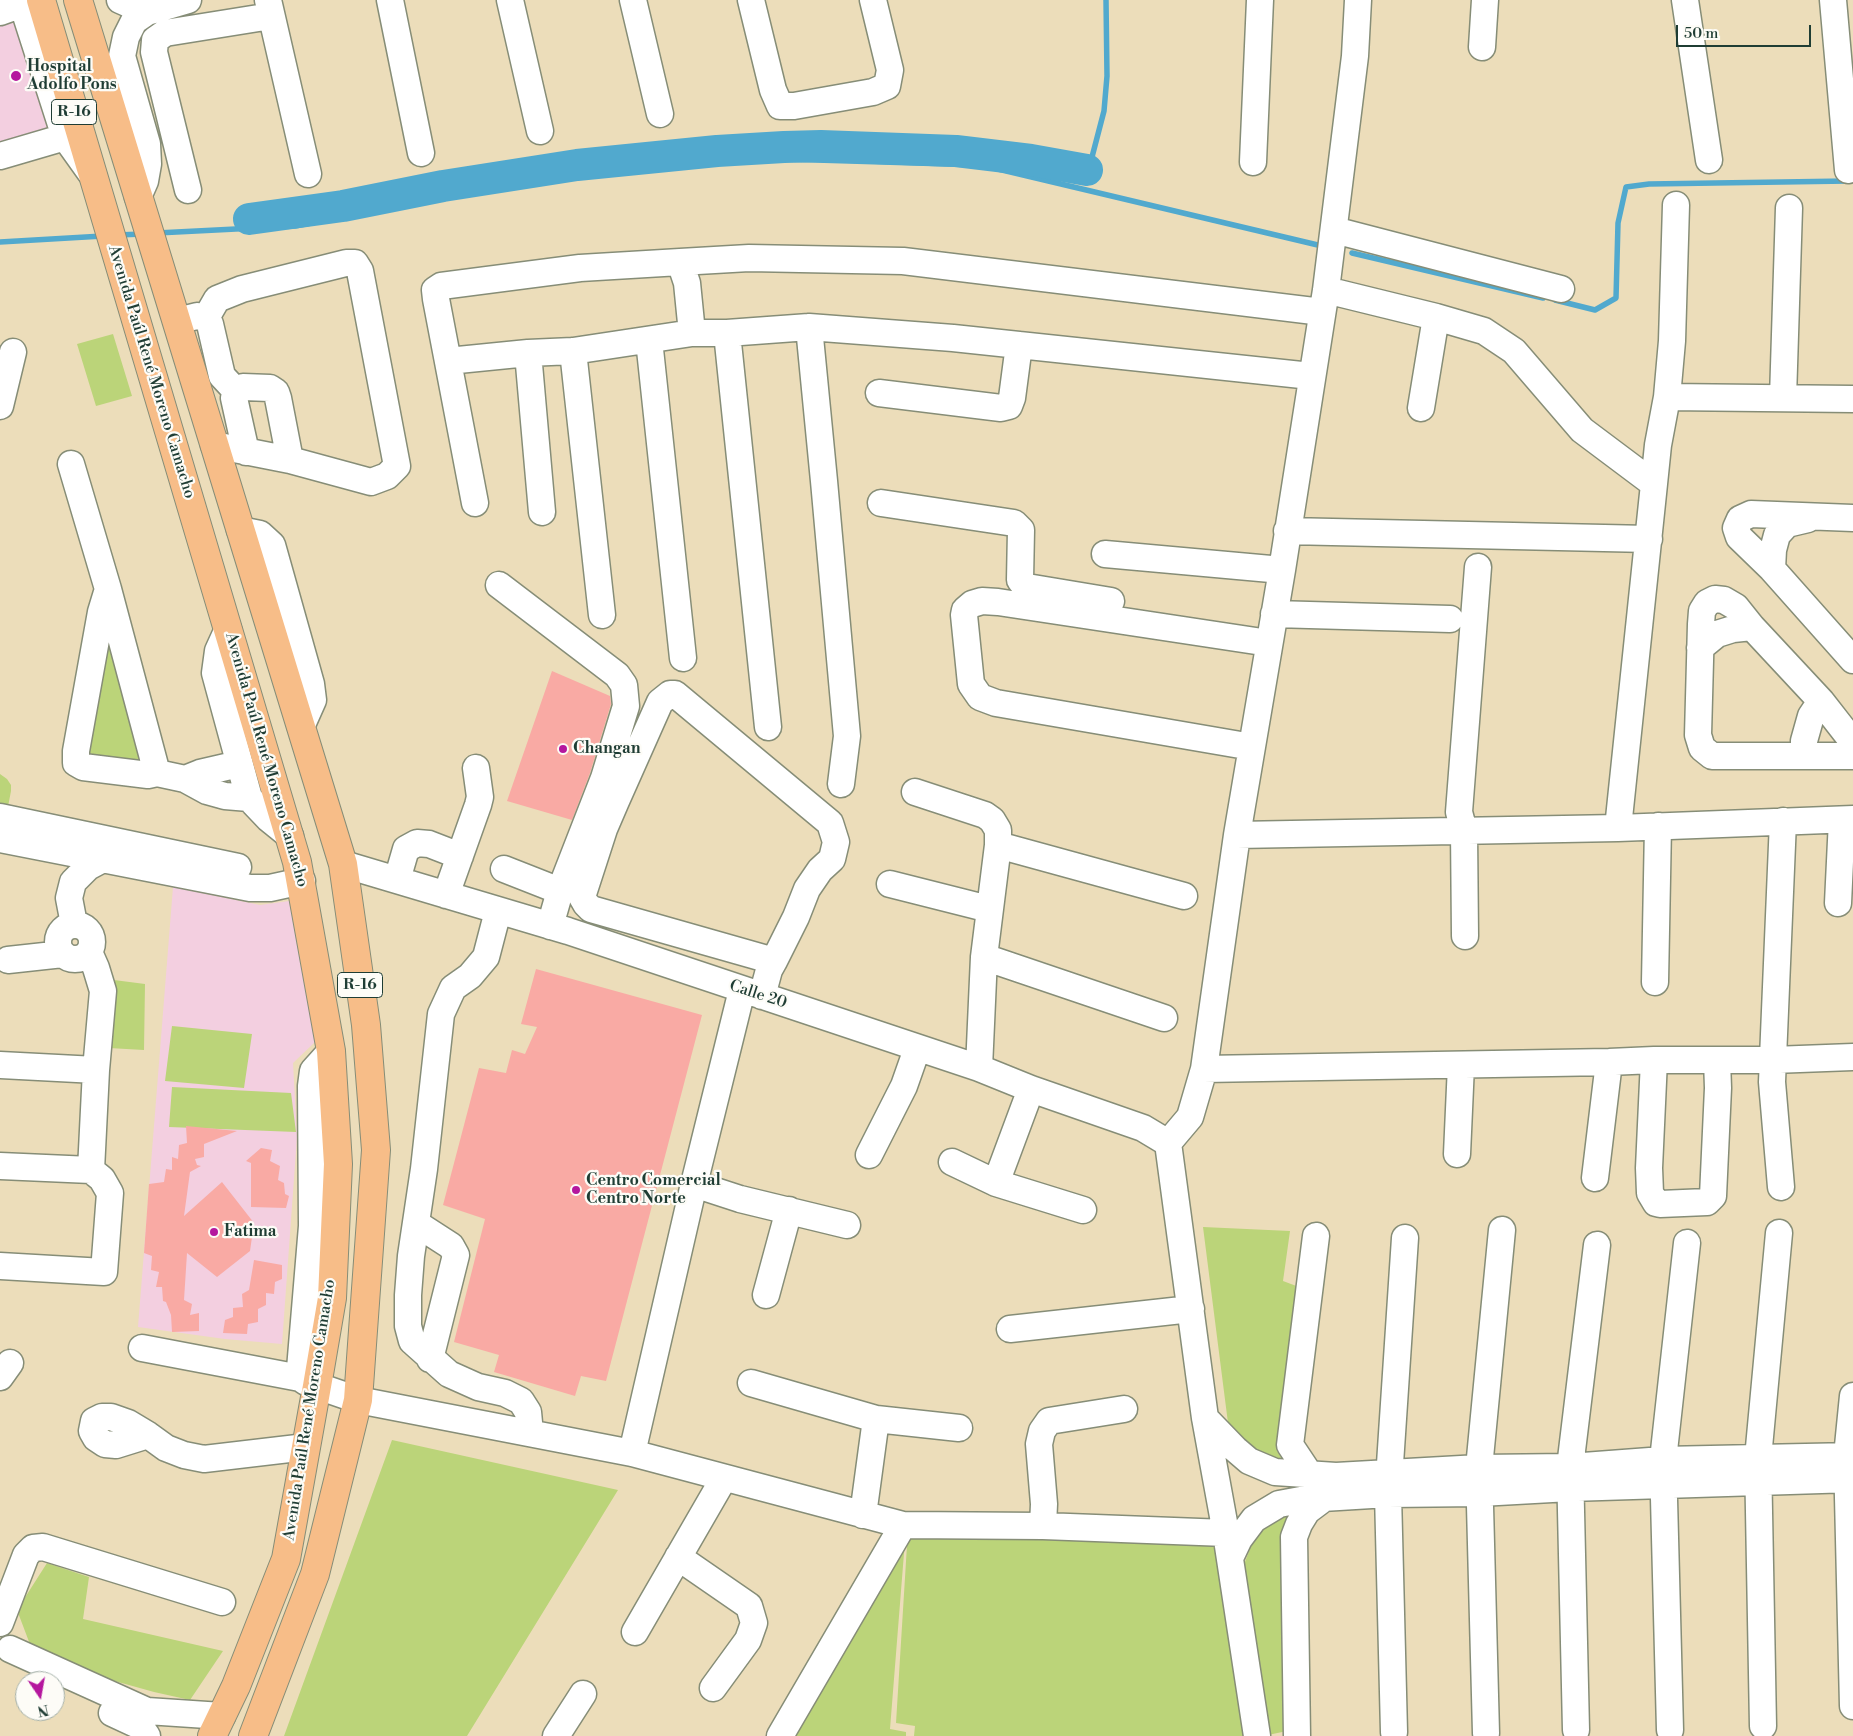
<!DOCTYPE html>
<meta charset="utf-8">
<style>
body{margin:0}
#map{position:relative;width:1853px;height:1736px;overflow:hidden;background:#ecddba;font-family:"Libre Bodoni",serif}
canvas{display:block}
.north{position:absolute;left:15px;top:1671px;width:50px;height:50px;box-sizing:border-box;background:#fdfcf7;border:1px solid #a4b0a9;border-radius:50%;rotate:168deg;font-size:14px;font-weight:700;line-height:20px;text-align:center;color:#1f3d34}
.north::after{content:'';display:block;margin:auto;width:18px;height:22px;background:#b5179e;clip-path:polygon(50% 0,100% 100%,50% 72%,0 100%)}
.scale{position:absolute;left:1676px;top:25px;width:135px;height:22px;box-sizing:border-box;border:2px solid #1f3d34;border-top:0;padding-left:6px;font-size:15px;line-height:18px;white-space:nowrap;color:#1f3d34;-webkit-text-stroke:4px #fdfcf7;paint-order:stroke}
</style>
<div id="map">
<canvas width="1853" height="1736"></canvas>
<div class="north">N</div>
<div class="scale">50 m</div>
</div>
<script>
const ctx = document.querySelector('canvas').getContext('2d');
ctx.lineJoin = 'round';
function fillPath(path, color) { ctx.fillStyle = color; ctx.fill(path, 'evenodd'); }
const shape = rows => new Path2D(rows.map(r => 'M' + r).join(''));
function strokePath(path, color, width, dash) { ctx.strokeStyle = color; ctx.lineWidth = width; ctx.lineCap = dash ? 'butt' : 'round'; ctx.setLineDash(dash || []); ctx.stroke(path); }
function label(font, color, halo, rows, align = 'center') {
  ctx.font = font + ' "Libre Bodoni",serif'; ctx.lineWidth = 4.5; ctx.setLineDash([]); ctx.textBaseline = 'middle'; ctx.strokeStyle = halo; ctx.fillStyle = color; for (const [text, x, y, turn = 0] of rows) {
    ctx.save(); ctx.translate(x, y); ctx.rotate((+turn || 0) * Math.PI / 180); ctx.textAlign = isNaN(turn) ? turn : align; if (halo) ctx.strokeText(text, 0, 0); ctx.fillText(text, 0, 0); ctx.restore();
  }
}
const built = shape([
 [0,0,8,0,55,152,0,169],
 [173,887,260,905,289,901,315,1042,293,1063,297,1137,282,1344,225,1339,138,1327]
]);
const green = shape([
 [113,334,132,396,96,406,77,344],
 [109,623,148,764,87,753],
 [0,774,7,779,11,785,11,791,6,817,0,816],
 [114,980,145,984,144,1050,109,1048],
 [172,1026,252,1034,244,1088,165,1081],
 [172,1087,291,1093,296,1132,169,1127],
 [1203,1227,1290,1231,1283,1281,1299,1287,1277,1451,1287,1467,1252,1454,1228,1423],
 [392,1440,618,1490,467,1736,284,1736],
 [1297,1509,1284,1523,1287,1731,1268,1735,1240,1575,1251,1546,1274,1514],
 [906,1528,890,1729,906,1732,906,1736,786,1736],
 [908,1529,1220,1540,1250,1736,914,1736,915,1726,896,1723],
 [47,1563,89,1577,83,1619,223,1651,190,1700,154,1692,86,1673,31,1647,17,1610]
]);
const stream = shape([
 [1087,170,1092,157,1104,111,1107,76,1106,0],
 [157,233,295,226,576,174,750,158,981,165,1322,246],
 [117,235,143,234],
 [0,242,103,236],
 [1352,253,1543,298],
 [1555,300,1595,310,1616,298,1618,223,1626,187,1649,184,1848,181]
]);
const river = shape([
 [249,219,343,206,443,186,577,165,717,151,784,147,821,146,956,151,1031,160,1087,170]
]);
const building = shape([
 [552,671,610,696,611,704,590,773,572,820,507,801],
 [536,969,702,1015,606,1381,581,1376,575,1396,494,1372,499,1355,454,1342,485,1219,443,1205,479,1068,506,1073,512,1050,525,1054,537,1027,521,1024],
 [186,1126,237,1131,204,1144,204,1157,195,1159,197,1165,201,1166,190,1172,184,1216,222,1182,254,1223,250,1251,217,1277,187,1253,184,1300,192,1304,190,1315,199,1313,199,1331,172,1332,171,1315,166,1302,163,1301,162,1287,156,1287,159,1272,151,1270,152,1256,144,1253,149,1184,164,1182,166,1169,172,1170,172,1157,178,1159,179,1145,187,1143],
 [261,1148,272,1150,270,1161,280,1166,278,1180,284,1183,285,1194,289,1196,286,1208,251,1207,251,1163,246,1161],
 [254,1260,282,1265,282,1279,275,1282,274,1294,266,1293,266,1305,258,1309,258,1322,248,1324,247,1334,223,1333,225,1320,233,1317,233,1308,243,1307,242,1294,249,1290]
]);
const minor = shape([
 [21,0,65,137,90,172],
 [120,0,147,12],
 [268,0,308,174],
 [390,0,421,153],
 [510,0,540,131],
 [633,0,660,114],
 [751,0,773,90,780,106,794,106,873,92,887,86,890,70,873,0],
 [1685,0,1709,160],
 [1833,0,1848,170],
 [0,12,22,4],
 [1482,47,1485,0],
 [0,156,65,137],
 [1253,162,1260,0],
 [188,190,154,52,155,40,165,33,271,16],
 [138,197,145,181,148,164,147,144,122,56,126,37,134,21,147,12,188,0],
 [1334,230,1561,289],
 [680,262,687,283,692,333],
 [1326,290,1436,317,1484,331,1514,351,1582,430,1654,484],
 [189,318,197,316,206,318,210,324,222,376,236,391],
 [206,318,217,299,242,289,346,263,355,263,360,271,397,466,387,476,371,482,290,460,214,445],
 [809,327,824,481,847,736,841,784],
 [727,333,768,727],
 [649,340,683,658],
 [573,351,602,615],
 [528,353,542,512],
 [448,361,528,353,573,351,692,333,727,333,809,327,953,338,1311,376],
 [879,393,1001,408,1009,406,1012,398,1019,345],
 [1667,397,1853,399],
 [1783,398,1789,208],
 [0,406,13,352],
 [1421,408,1436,317],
 [246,452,234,398,236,391,243,387,270,388,276,392,278,398,290,460],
 [71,464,108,589,157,773],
 [475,503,436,299,435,290,441,286,580,268,680,262,749,258,903,261,1322,312],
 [881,503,1014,523,1021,530,1020,580,1023,584,1027,587,1111,601],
 [1853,518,1751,514,1740,519,1736,528,1739,537,1772,569,1853,660],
 [240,530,260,534,272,545,311,684,313,700,301,727],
 [1287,531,1649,539],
 [1105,554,1282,570],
 [1772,569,1773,550,1777,535,1787,524,1808,519],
 [499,585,617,675,624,685,626,706,604,778,560,891,550,926],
 [108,589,101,612,76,751,76,763,83,767,148,775,157,773,185,779,207,791,225,796,249,798],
 [1274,614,1450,619],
 [228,629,218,651,215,673,249,798,269,819,290,836],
 [1700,648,1717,634,1733,629,1752,627],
 [1853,742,1821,701,1752,627,1736,607,1724,600,1715,599,1707,603,1702,611,1701,624,1698,735,1702,748,1712,756,1853,756],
 [1252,747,996,703,980,697,971,684,964,615,965,610,972,604,982,601,998,602,1269,643],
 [1804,756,1804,741,1811,716,1821,701],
 [185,779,200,773,239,764],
 [915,792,985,815,992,820,998,830,998,845,984,957,979,1068],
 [0,817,238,867],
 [1618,828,1654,484,1658,445,1667,397,1672,341,1676,205],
 [1237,835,1618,828,1853,819],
 [0,839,250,888,270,888,302,881],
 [998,845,1184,896],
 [343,864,568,931,979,1068,1031,1089,1143,1128,1168,1143],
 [504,869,560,891],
 [397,880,406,849,417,843,429,844,460,856],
 [890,884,989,909],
 [446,895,478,805,480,797,476,768],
 [1838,903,1842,820],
 [498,911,486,957,470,976,453,988,441,1014,424,1169,411,1256,408,1295,408,1326,412,1341,449,1374,478,1387,505,1393,521,1401,528,1412,530,1433],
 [74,924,69,898,73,882,88,867,103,859,107,850],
 '58 942a17 17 0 1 1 34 0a17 17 0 1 1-34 0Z',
 [1465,936,1464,831,1459,812,1478,567],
 [984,957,1164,1018],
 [8,960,63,954],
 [1655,982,1658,826],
 [762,996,769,970,774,961,796,917,807,889,820,870,832,859,836,842,830,823,675,694,670,694,660,702,616,801,604,829,582,897,586,904,591,909,774,961],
 [331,1051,313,1071,311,1086,312,1226,300,1369,300,1378,306,1382,358,1400,632,1453,903,1525,1043,1526,1226,1533],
 [1654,1060,1649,1168,1650,1193,1656,1203,1660,1204,1707,1202,1713,1196,1718,1088,1717,1060],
 [0,1065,96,1070],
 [1204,1069,1609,1062,1654,1060,1773,1060,1853,1057],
 [1457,1154,1461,1065],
 [869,1155,904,1086,917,1049],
 [952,1162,996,1183,1083,1210],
 [0,1166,91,1170],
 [1595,1178,1609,1062],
 [996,1183,1031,1089],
 [694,1184,740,1199,847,1225],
 [1781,1187,1772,1082,1783,821],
 [417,1224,451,1246,456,1255,430,1359],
 [0,1266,104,1272,110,1193,102,1179,91,1170,96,1070,103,991,96,968,89,952],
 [766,1295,789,1210],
 [1010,1329,1191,1309],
 [142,1348,300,1378],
 [0,1377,10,1363],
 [751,1383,876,1419,959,1428],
 [1853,1396,1847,1456,1853,1706],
 [1205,1418,1235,1449,1249,1461,1275,1472,1336,1476,1479,1468,1570,1467,1663,1460,1853,1456],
 [148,1435,116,1445,105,1444,96,1438,92,1431,94,1421,102,1417,111,1417,128,1423,148,1435,166,1448,184,1455,204,1459,306,1447],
 [632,1453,694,1184,742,990],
 [1310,1475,1290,1445,1316,1236],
 [863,1515,876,1419],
 [1043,1526,1044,1504,1039,1444,1042,1431,1049,1421,1124,1409],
 [678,1557,749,1606,754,1623,748,1640,713,1688],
 [1230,1558,1239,1539,1254,1519,1279,1504,1306,1499,1388,1494,1480,1493,1570,1488,1853,1479],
 [0,1623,26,1555,33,1548,43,1547,222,1602],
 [635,1632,724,1478],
 [10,1649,147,1711,222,1716],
 [112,1713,140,1726,147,1736],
 [1763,1726,1758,1458,1779,1233],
 [1576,1730,1570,1467,1597,1245],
 [1670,1730,1663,1460,1687,1243],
 [1394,1732,1388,1494,1405,1238],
 [1486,1733,1479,1468,1502,1230],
 [556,1736,583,1694],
 [780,1736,903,1525],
 [1257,1736,1226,1533,1205,1418,1168,1143,1190,1117,1204,1069,1237,835,1282,570,1326,290,1355,56,1358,0],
 [1297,1736,1294,1537,1299,1524,1307,1511,1323,1499]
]);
const major = shape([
 [41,0,297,862,331,1051,338,1164,332,1298,317,1386,286,1559,236,1686,212,1736],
 [78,0,343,864,366,1025,376,1150,358,1400,315,1574,253,1736]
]);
const markers = [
 [16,76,6,"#b5179e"],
 [563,749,5,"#b5179e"],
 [576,1190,5,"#b5179e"],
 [214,1232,5,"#b5179e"]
];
const shields = [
 [74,112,45],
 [360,985,45]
];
const shieldNames = [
 ["R-16",74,112],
 ["R-16",360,985]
];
const poiNames = [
 ["Hospital",27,67],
 ["Adolfo Pons",27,85],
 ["Changan",573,749],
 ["Centro Comercial",586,1181],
 ["Centro Norte",586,1199],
 ["Fatima",224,1232]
];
const streetNames = [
 ["Avenida Paúl René Moreno Camacho",151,372,73],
 ["Avenida Paúl René Moreno Camacho",266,760,74],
 ["Calle 20",758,995,18],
 ["Avenida Paúl René Moreno Camacho",310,1410,-81]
];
fillPath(built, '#f3cfe0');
fillPath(green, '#bbd479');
strokePath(stream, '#51a9ce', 5.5);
strokePath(river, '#51a9ce', 32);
fillPath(building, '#f9aaa4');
strokePath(minor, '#868d77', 29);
strokePath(major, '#868d77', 30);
strokePath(minor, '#fff', 26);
strokePath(major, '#f7bd88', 28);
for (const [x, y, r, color] of markers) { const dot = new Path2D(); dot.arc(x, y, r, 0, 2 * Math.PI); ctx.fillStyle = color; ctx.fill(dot); strokePath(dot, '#fdfcf7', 2); }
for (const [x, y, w] of shields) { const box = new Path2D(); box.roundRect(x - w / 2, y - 12.5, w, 25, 4); ctx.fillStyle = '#fdfcf7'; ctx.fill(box); strokePath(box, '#1f3d34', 1); }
label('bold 15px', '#1f3d34', null, shieldNames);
label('bold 16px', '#1f3d34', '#fdfcf7', poiNames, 'left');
label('16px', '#1f3d34', '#fdfcf7', streetNames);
</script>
